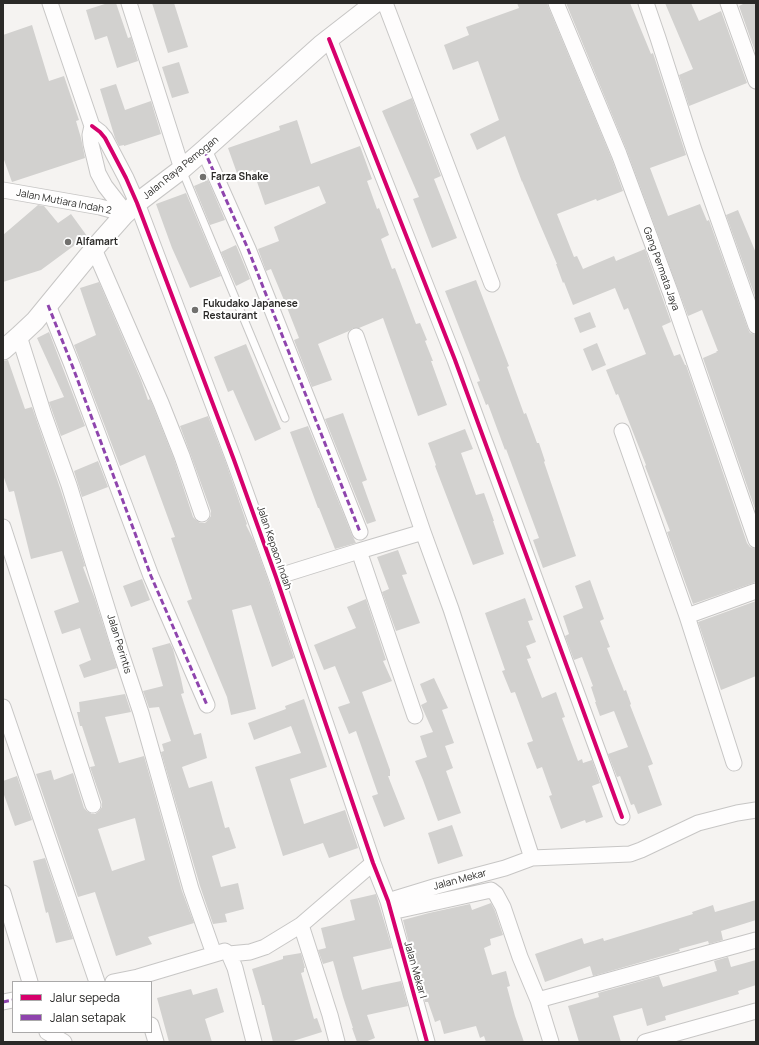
<!DOCTYPE html>
<style>
body{margin:0}
#map{position:relative;width:759px;height:1045px;overflow:hidden;background:#f5f3f1;font-family:Manrope,sans-serif}
canvas{display:block}
.frame{position:absolute;inset:0;border:4px solid #2a2927;pointer-events:none}
.legend{position:absolute;left:12px;top:981px;width:140px;height:52px;box-sizing:border-box;background:#fff;border:1px solid #aaa9a9;margin:0;padding:5px 7px;list-style:none;font-size:12px;color:#2a2927}
.legend li{display:flex;align-items:center;gap:8px;height:20px}
.legend b{width:20px;border:1px solid #aaa9a9}
</style>
<div id="map">
<canvas width="759" height="1045"></canvas>
<div class="frame"></div>
<ul class="legend">
<li><b style="height:5px;background:#d6006c"></b>Jalur sepeda</li>
<li><b style="height:5px;background:#8e44ad"></b>Jalan setapak</li>
</ul>
</div>
<script>
const c = document.querySelector('canvas').getContext('2d');
c.lineJoin = 'round';
function fill(path, color) {
  c.fillStyle = color;
  c.fill(path, 'evenodd');
}
function poly(rows) {
  const path = new Path2D();
  for (const r of rows) {
    path.moveTo(r[0], r[1]);
    for (let i = 2; i < r.length; i += 2) path.lineTo(r[i], r[i + 1]);
  }
  return path;
}
function stroke(path, color, width, dash) {
  c.strokeStyle = color;
  c.lineWidth = width;
  c.lineCap = dash ? 'butt' : 'round';
  c.setLineDash(dash || []);
  c.stroke(path);
}
function drawText(font, color, halo, rows, align = 'center') {
  c.font = font + ' Manrope,sans-serif';
  c.lineWidth = 4;
  c.setLineDash([]);
  c.textBaseline = 'middle';
  c.strokeStyle = halo;
  c.fillStyle = color;
  for (const [text, x, y, turn = 0] of rows) {
    c.save();
    c.translate(x, y);
    c.rotate((+turn || 0) * Math.PI / 180);
    c.textAlign = isNaN(turn) ? turn : align;
    if (halo) c.strokeText(text, 0, 0);
    c.fillText(text, 0, 0);
    c.restore();
  }
}
const building = poly([
 [108,3,116,3,128,38,131,37,138,61,117,68,107,36,95,40,86,10],
 [152,3,174,3,188,47,168,53],
 [517,3,547,3,548,6,611,157,623,191,597,201,596,199,557,214,574,257,577,256,583,269,614,256,616,261,645,249,671,322,662,326,674,356,680,354,685,365,686,365,747,543,750,547,756,549,756,582,693,604,667,532,670,531,645,466,646,465,618,394,616,395,606,370,646,354,628,308,624,310,615,288,573,305,564,282,563,283,556,264,557,264,539,222,522,181,522,182,505,136,477,150,470,134,499,120,478,61,453,70,444,45,469,35,466,27,519,8],
 [566,3,630,3,651,54,653,53,686,155,650,168,668,216,700,204,707,221,709,220,748,329,750,333,756,335,756,512,703,358,717,352,716,351,718,351,702,310,688,316,627,151],
 [665,3,691,3,699,21,721,11,747,83,689,106,679,75,693,69],
 [745,3,756,3,756,54,739,6],
 [32,25,49,81,64,76,79,120,76,121,81,138,85,158,12,182,3,157,3,35],
 [179,62,189,93,172,98,162,67],
 [116,84,125,110,151,101,161,134,124,146,124,145,119,146,115,138,100,89],
 [412,98,419,118,441,176,434,179,457,238,432,248,413,199,419,197,382,111],
 [297,120,311,164,360,146,372,179,367,181,377,209,379,208,389,235,381,239,392,269,395,268,416,324,420,323,427,340,425,341,433,361,431,361,447,405,418,416,383,318,359,328,353,328,349,331,318,344,332,380,312,387,294,340,299,338,286,305,271,269,266,271,258,249,279,241,274,227,326,203,319,186,265,205,253,170,238,176,228,148,280,130,279,126],
 [208,180,225,220,210,225,194,186],
 [186,193,221,276,190,288,172,248,156,204],
 [38,205,44,206,58,223,71,214,87,236,41,270,3,282,3,235],
 [738,210,756,253,756,299,726,215],
 [236,245,250,279,236,286,221,252],
 [476,280,509,366,507,367,524,414,526,413,537,443,539,443,545,461,544,462,576,556,543,568,533,540,539,538,506,449,505,450,488,404,486,405,477,382,480,381,445,291],
 [99,282,141,380,148,400,150,399,153,406,174,459,193,517,196,520,200,523,205,523,208,520,211,516,211,511,190,453,180,426,208,416,226,463,247,524,246,525,254,541,268,580,294,658,272,667,251,605,232,610,256,709,231,715,227,697,187,601,192,599,171,538,175,537,145,455,120,466,74,345,96,335,80,288],
 [590,312,596,327,580,333,574,318],
 [49,332,85,426,61,436,49,402,64,397,37,338],
 [597,343,606,365,592,371,583,349],
 [246,344,281,429,255,441,233,390,228,392,214,357],
 [8,360,25,409,32,407,60,488,85,566,83,567,95,599,117,668,84,678,79,665,91,660,80,628,62,634,54,611,79,602,62,551,31,559,14,491,9,492,3,475,3,361],
 [343,413,367,480,362,482,376,521,367,524,325,419],
 [308,426,352,535,356,543,335,549,319,508,318,508,290,432],
 [465,429,473,449,461,453,476,495,484,493,494,521,493,521,504,554,473,565,435,466,436,465,428,443],
 [98,461,108,487,82,497,74,471],
 [398,550,407,574,402,575,420,623,396,631,382,592,389,589,377,557],
 [142,579,150,600,131,607,123,586],
 [590,580,604,619,600,621,610,647,607,648,624,691,626,690,631,704,630,705,653,764,648,766,662,805,638,814,634,804,631,805,620,776,617,777,608,754,628,747,614,711,600,716,595,702,596,702,591,687,593,686,582,657,574,660,565,636,569,634,563,616,583,608,575,586],
 [525,598,533,620,528,621,536,642,526,646,531,658,527,659,542,698,556,692,565,717,562,718,578,761,582,759,583,763,592,760,600,783,592,786,603,817,586,823,585,820,561,829,549,796,552,795,542,767,537,769,527,743,533,741,515,692,511,693,502,671,505,670,485,613],
 [366,599,386,660,383,661,392,681,362,692,390,770,390,776,388,776,405,819,384,827,372,796,378,794,356,731,349,734,338,707,350,703,335,666,324,670,314,645,356,628,347,607],
 [756,601,756,676,721,690,698,622],
 [170,643,173,649,181,679,184,693,181,694,194,735,201,733,207,758,182,767,189,788,212,781,225,828,229,827,236,848,212,856,221,887,238,883,244,909,225,914,227,922,213,924,200,886,161,752,164,751,162,744,171,741,159,707,149,708,143,691,163,686,152,648],
 [434,678,448,708,442,710,454,743,445,746,453,768,446,771,461,813,438,821,423,780,415,761,427,757,420,736,433,732,421,705,427,702,420,684],
 [125,694,131,712,105,717,119,763,144,756,182,891,194,923,148,937,152,944,116,956,95,892,78,897,36,774,51,770,54,780,73,773,84,808,87,811,92,814,95,814,99,811,102,807,102,802,90,767,95,766,82,726,80,726,77,712,80,712,79,702],
 [135,818,145,860,112,871,98,829],
 [304,699,327,767,290,779,304,824,345,810,358,848,329,858,323,843,283,856,255,767,301,753,291,726,254,740,248,723,286,709,285,706],
 [17,776,32,820,15,826,3,792,3,781],
 [452,825,463,856,438,864,428,833],
 [45,858,73,939,56,943,48,912,46,913,33,861],
 [376,894,379,904,392,948,353,957,362,990,372,987,401,981,408,1006,367,1015,375,1038,365,1042,357,1042,352,1028,353,1028,343,997,333,961,323,964,318,950,326,948,321,928,355,920,350,900],
 [756,900,756,920,721,931,723,940,709,944,708,941,679,949,680,951,593,976,590,966,545,982,535,954,582,938,584,944,603,938,604,941,693,914,692,912,713,905,715,912],
 [491,903,495,911,503,935,490,939,491,945,484,948,492,975,506,971,510,986,507,987,515,1016,524,1042,486,1042,484,1036,480,1038,476,1026,444,1034,440,1020,435,1022,428,1002,425,1002,418,977,420,977,418,970,411,943,409,944,403,920,429,913,470,904,472,910],
 [301,953,305,968,304,968,304,972,301,973,314,1019,317,1018,322,1032,290,1042,273,1042,264,1005,262,1005,261,999,252,969,283,959,283,956],
 [728,957,731,967,756,960,756,985,738,991,739,994,665,1016,666,1020,647,1026,642,1008,613,1016,621,1042,579,1042,568,1006,599,997,598,993,659,976,663,987,717,971,714,961],
 [217,988,224,1012,205,1019,212,1042,169,1042,157,998,191,989,193,995]
]);
const service = poly([
 [182,170,285,418]
]);
const minor = poly([
 [50,3,92,126,90,135,91,144,98,173,105,186,126,213],
 [129,3,182,169],
 [385,3,492,284],
 [556,3,619,154,671,294,756,540],
 [646,3,658,38,694,150,756,326],
 [728,3,756,81],
 [329,39,455,360,622,817],
 [92,126,100,132,105,138,126,178,137,203,234,460,276,577,373,863,388,901,427,1042],
 [204,150,248,249,360,532],
 [3,190,100,207,111,210,124,215],
 [94,249,161,403,182,456,202,514],
 [48,305,72,365,151,576,207,705],
 [19,336,44,415,69,485,121,653,141,713,191,889,214,954],
 [356,336,423,532,451,609,532,858],
 [622,431,687,616,734,763],
 [3,527,93,805],
 [359,551,423,532],
 [276,577,359,551,415,716],
 [687,616,756,591],
 [3,707,97,982],
 [3,893,30,982],
 [388,901,437,886,505,868,532,858,630,854,641,850,698,823,737,813,756,810],
 [391,912,491,890,496,894,503,907,520,957,538,1000,551,1042],
 [301,925,330,1015,337,1042],
 [229,954,250,952,265,947,301,925,373,863],
 [113,982,138,977,225,951,229,954,235,968,254,1042],
 [538,1000,756,940],
 [3,1002,13,1000],
 [151,1025,156,1042],
 [47,1032,64,1042],
 [645,1042,756,1011]
]);
const tertiary = poly([
 [3,350,19,336,35,321,94,249,124,215,137,203,182,169,204,150,321,45,375,3]
]);
const quiet = poly([
 [204,150,248,249,360,532],
 [48,305,72,365,151,576,207,705],
 [3,1002,13,1000]
]);
const cycleway = poly([
 [329,39,455,360,622,817],
 [92,126,100,132,105,138,126,178,137,203,234,460,276,577,373,863,388,901,427,1042]
]);
const markers = [
 [203,177,4,"#71706e"],
 [68,242,4,"#71706e"],
 [195,310,4,"#71706e"]
];
const streetNames = [
 ["Jalan Raya Pemogan",181,168,-39],
 ["Jalan Mutiara Indah 2",64,202,11],
 ["Gang Permata Jaya",661,269,70],
 ["Jalan Kepaon Indah",274,548,71],
 ["Jalan Perintis",119,644,73],
 ["Jalan Mekar",460,880,-15],
 ["Jalan Mekar I",415,970,74]
];
const poiNames = [
 ["Farza Shake",211,177],
 ["Alfamart",76,242],
 ["Fukudako Japanese",203,304],
 ["Restaurant",203,316]
];
fill(building, '#d2d1cf');
stroke(service, '#c7c6c5', 9);
stroke(minor, '#c7c6c5', 17);
stroke(tertiary, '#c7c6c5', 21);
stroke(service, '#fefdfd', 7);
stroke(minor, '#fefdfd', 15);
stroke(tertiary, '#fefdfd', 19);
stroke(quiet, '#8e44ad', 3, [6, 3]);
stroke(cycleway, '#d6006c', 4);
for (const [x, y, r, color] of markers) {
  const dot = new Path2D();
  dot.arc(x, y, r, 0, 2 * Math.PI);
  c.fillStyle = color;
  c.fill(dot);
  stroke(dot, '#fff', 1.5);
}
drawText('10px', '#2a2927', '#fff', streetNames);
drawText('bold 10px', '#2a2927', '#fff', poiNames, 'left');
</script>
